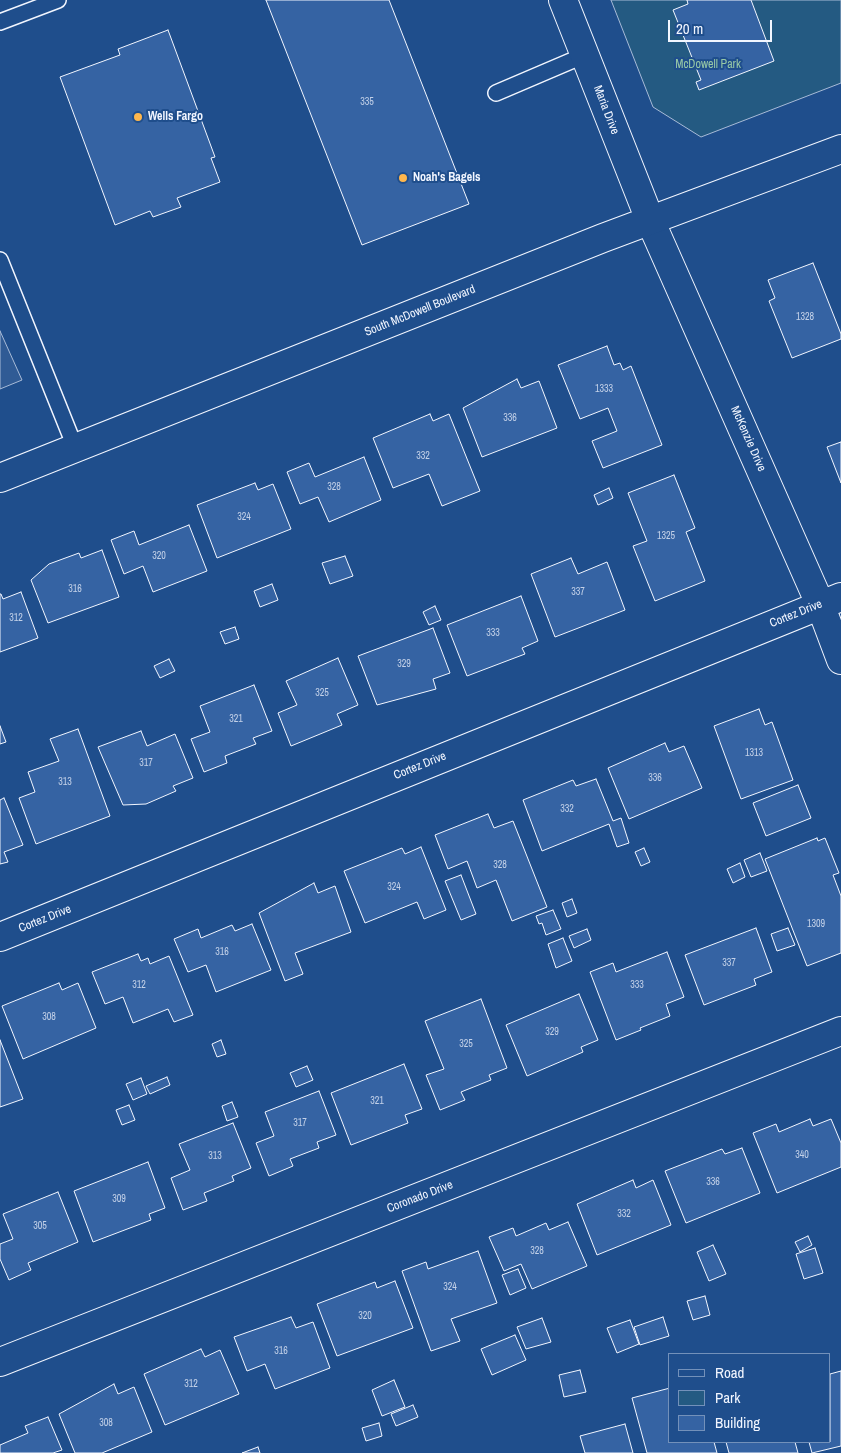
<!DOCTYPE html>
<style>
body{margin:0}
#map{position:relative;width:841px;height:1453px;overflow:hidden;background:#1f4e8c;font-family:"Archivo Narrow",sans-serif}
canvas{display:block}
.legend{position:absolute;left:668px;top:1353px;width:162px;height:90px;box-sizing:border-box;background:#1f4e8c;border:1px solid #7391ba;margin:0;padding:6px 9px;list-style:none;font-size:15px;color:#f2f6ff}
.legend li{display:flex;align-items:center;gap:10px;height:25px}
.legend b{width:25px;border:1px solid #7391ba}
.scale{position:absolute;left:668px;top:20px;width:104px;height:22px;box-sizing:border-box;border:2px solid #f2f6ff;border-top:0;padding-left:6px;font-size:15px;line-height:18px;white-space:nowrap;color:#f2f6ff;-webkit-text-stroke:4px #1f4e8c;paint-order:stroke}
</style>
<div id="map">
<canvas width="841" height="1453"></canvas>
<ul class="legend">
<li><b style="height:6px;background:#1f4e8c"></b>Road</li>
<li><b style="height:14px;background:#245a82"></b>Park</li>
<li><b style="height:14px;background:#3563a3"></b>Building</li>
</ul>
<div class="scale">20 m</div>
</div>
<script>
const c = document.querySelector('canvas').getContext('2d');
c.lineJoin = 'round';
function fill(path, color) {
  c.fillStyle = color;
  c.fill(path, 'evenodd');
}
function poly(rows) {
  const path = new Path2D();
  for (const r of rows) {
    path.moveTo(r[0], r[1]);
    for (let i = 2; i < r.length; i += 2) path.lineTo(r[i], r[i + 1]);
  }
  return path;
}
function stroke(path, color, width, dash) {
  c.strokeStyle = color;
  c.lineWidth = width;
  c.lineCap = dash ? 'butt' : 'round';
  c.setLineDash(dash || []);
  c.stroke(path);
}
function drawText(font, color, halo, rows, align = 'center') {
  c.font = font + ' "Archivo Narrow",sans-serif';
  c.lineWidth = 4;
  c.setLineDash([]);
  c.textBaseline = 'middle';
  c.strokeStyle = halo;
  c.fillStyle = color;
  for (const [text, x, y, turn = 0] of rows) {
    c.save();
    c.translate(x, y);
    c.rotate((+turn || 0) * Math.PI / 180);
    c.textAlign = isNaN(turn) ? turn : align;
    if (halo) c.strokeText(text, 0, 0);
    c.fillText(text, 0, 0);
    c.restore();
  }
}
const green = poly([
 [611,0,841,0,841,83,701,137,653,107,611,0]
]);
const parking = poly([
 [0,331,22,380,0,389,0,331]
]);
const building = poly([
 [266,0,389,0,469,204,362,245,266,0],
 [687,0,751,0,774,61,699,90,696,82,701,80,673,10,688,4,687,0],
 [168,30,215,157,211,158,220,182,177,198,181,207,153,217,150,211,115,225,60,77,120,55,118,49,168,30],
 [813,263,841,334,841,339,792,358,769,301,775,298,768,280,813,263],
 [607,346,614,365,620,363,623,370,631,366,662,445,603,468,592,441,617,431,608,408,580,419,558,365,607,346],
 [517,379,521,388,539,381,557,428,482,457,463,408,517,379],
 [430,414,433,421,449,414,480,491,442,506,429,474,393,488,373,438,430,414],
 [841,442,841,483,827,447,841,442],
 [364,457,381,500,329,522,318,497,300,504,287,472,309,463,315,477,364,457],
 [674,475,695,528,686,532,705,581,655,601,633,546,647,541,628,493,674,475],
 [255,483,258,490,273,484,291,529,217,558,197,505,255,483],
 [609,488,613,498,598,505,594,495,609,488],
 [189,525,207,571,153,592,143,566,124,574,111,540,134,531,139,545,189,525],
 [102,550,119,597,48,623,31,580,49,564,79,553,81,558,102,550],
 [345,556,353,576,330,584,322,563,345,556],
 [571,558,578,574,607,562,625,610,555,637,531,574,571,558],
 [272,584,278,600,260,607,254,591,272,584],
 [21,592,38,638,0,652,0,594,1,594,3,599,21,592],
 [521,596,538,641,522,648,525,654,467,676,447,625,521,596],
 [435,606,441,620,429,625,423,612,435,606],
 [235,627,239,639,225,644,220,632,235,627],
 [433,628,450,673,433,679,436,689,377,705,358,656,433,628],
 [338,658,358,705,337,714,342,725,291,746,278,713,297,705,286,681,338,658],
 [169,659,175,671,160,678,154,666,169,659],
 [254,685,272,731,253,738,256,744,225,756,227,763,204,772,191,739,210,732,200,706,254,685],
 [759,709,765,725,772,722,793,780,741,799,714,726,759,709],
 [0,726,6,742,0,744,0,726],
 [78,729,110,816,36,844,19,798,35,792,28,772,59,761,50,739,78,729],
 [141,731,147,746,175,734,193,778,173,786,176,791,146,804,123,805,98,747,141,731],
 [665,743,669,752,684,746,702,788,629,819,608,768,665,743],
 [596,779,613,821,621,818,629,843,617,847,609,824,542,851,523,800,573,780,576,786,596,779],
 [798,785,811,818,766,836,753,803,798,785],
 [4,798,23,845,4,852,8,862,0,864,0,800,4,798],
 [488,814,494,828,513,821,547,907,512,921,496,880,477,888,467,861,448,869,435,835,488,814],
 [817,838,818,841,825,838,839,873,833,875,841,896,841,953,807,966,765,859,817,838],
 [421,847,446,910,424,919,417,902,365,923,344,871,402,848,405,854,421,847],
 [644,848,650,862,641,866,635,852,644,848],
 [760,853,767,871,751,877,744,860,760,853],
 [740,863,745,877,733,883,727,869,740,863],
 [461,875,476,914,461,920,445,881,461,875],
 [314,883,318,893,335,886,351,932,295,953,303,974,285,981,259,913,314,883],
 [572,899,577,913,567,917,562,903,572,899],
 [553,910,561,929,546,935,542,923,539,924,536,916,553,910],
 [252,924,271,970,216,992,206,965,188,972,174,939,198,929,201,938,232,925,235,931,252,924],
 [756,928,772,972,754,979,756,985,704,1005,685,955,756,928],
 [788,928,795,945,777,951,771,934,788,928],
 [587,929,591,940,574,948,569,936,587,929],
 [563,938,572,961,556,968,548,944,563,938],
 [667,952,684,997,666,1004,670,1016,640,1028,641,1030,616,1040,590,972,613,963,616,972,667,952],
 [138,954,141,961,148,958,150,964,169,956,193,1015,174,1022,168,1009,133,1023,123,997,105,1004,92,972,138,954],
 [59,983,62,990,78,983,96,1028,23,1059,2,1006,59,983],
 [579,994,598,1040,581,1047,583,1052,527,1076,506,1025,579,994],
 [481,999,507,1068,489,1075,491,1080,461,1092,465,1100,440,1110,426,1075,444,1069,425,1021,481,999],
 [0,1040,23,1099,0,1107,0,1040],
 [221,1040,226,1054,217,1057,212,1044,221,1040],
 [404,1064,422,1109,405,1115,408,1123,351,1145,331,1093,404,1064],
 [307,1066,313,1080,296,1087,290,1073,307,1066],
 [167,1077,170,1085,150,1094,146,1086,167,1077],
 [141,1078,147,1094,133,1100,126,1084,141,1078],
 [319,1091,336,1135,317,1142,319,1148,290,1159,293,1166,269,1176,256,1143,274,1136,265,1112,319,1091],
 [232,1102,238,1117,227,1121,222,1106,232,1102],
 [129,1105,135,1120,122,1125,116,1110,129,1105],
 [810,1119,813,1126,831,1119,841,1143,841,1167,777,1193,753,1133,776,1124,779,1132,810,1119],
 [233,1123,251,1168,232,1176,234,1181,204,1193,207,1201,183,1210,171,1178,190,1170,179,1144,233,1123],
 [742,1148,760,1193,686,1223,665,1171,722,1149,725,1154,742,1148],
 [148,1162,165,1208,149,1214,151,1220,93,1242,74,1191,148,1162],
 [633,1180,636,1188,653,1180,671,1225,597,1255,577,1204,633,1180],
 [58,1192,78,1242,28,1263,31,1270,9,1280,0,1259,0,1244,13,1239,3,1214,58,1192],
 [568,1222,587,1266,532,1289,521,1264,504,1271,489,1237,513,1228,516,1236,546,1223,549,1230,568,1222],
 [808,1236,812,1245,800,1252,795,1242,808,1236],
 [713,1245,726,1274,709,1281,697,1252,713,1245],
 [815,1248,823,1273,804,1279,796,1254,815,1248],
 [478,1251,497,1303,451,1319,460,1341,431,1351,402,1271,426,1262,428,1269,478,1251],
 [518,1269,526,1288,510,1295,502,1275,518,1269],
 [395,1281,413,1328,337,1356,317,1304,375,1282,377,1288,395,1281],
 [705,1296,710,1315,693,1320,687,1301,705,1296],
 [291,1317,296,1328,313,1322,330,1368,275,1389,265,1364,247,1371,234,1337,291,1317],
 [663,1317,669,1336,640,1345,634,1327,663,1317],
 [542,1318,551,1342,526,1349,517,1327,542,1318],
 [630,1320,639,1344,617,1353,607,1328,630,1320],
 [515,1335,526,1360,492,1375,481,1349,515,1335],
 [201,1349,205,1357,220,1350,239,1394,165,1425,144,1374,201,1349],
 [580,1370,586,1392,564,1397,559,1375,580,1370],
 [841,1371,841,1446,812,1453,809,1442,830,1442,830,1374,841,1371],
 [394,1380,405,1407,382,1416,372,1390,394,1380],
 [114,1384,118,1394,134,1387,152,1432,102,1453,75,1453,59,1414,114,1384],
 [670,1388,670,1442,714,1442,717,1453,647,1453,632,1398,670,1388],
 [413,1405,418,1417,396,1426,391,1414,413,1405],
 [48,1417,62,1450,53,1453,0,1453,0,1445,28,1433,25,1426,48,1417],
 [379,1423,382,1436,366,1441,362,1428,379,1423],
 [625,1424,633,1453,585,1453,580,1436,625,1424],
 [726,1442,795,1442,798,1453,729,1453,726,1442],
 [258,1447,260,1453,242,1453,258,1447]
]);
const lane = poly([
 [0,22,58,0],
 [496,93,585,55],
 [0,260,75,447]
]);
const street = poly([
 [650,220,820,604,841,660],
 [0,937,841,597],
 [0,1362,841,1031]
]);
const secondary = poly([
 [563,0,650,220],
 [0,478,603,238,841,149]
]);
const markers = [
 [138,117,5,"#ffb74d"],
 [403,178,5,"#ffb74d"]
];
const numberNames = [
 ["335",367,102],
 ["1328",805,317],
 ["1333",604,389],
 ["336",510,418],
 ["332",423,456],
 ["328",334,487],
 ["324",244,517],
 ["1325",666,536],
 ["320",159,556],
 ["316",75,589],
 ["337",578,592],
 ["312",16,618],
 ["333",493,633],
 ["329",404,664],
 ["325",322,693],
 ["321",236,719],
 ["1313",754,753],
 ["317",146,763],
 ["336",655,778],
 ["313",65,782],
 ["332",567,809],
 ["328",500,865],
 ["324",394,887],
 ["1309",816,924],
 ["316",222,952],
 ["337",729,963],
 ["312",139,985],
 ["333",637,985],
 ["308",49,1017],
 ["329",552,1032],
 ["325",466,1044],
 ["321",377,1101],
 ["317",300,1123],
 ["340",802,1155],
 ["313",215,1156],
 ["336",713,1182],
 ["309",119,1199],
 ["332",624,1214],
 ["305",40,1226],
 ["328",537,1251],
 ["324",450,1287],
 ["320",365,1316],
 ["316",281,1351],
 ["312",191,1384],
 ["308",106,1423]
];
const parkNames = [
 ["McDowell Park",708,65]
];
const streetNames = [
 ["Maria Drive",606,110,69],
 ["South McDowell Boulevard",420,311,-22],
 ["McKenzie Drive",748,439,66],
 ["Cortez Drive",796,614,-22],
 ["Cortez Drive",420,766,-22],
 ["Cortez Drive",45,919,-22],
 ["Coronado Drive",420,1197,-21]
];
const poiNames = [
 ["Wells Fargo",148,117],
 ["Noah's Bagels",413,178]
];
fill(green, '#245a82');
stroke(green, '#a8bbd7', 1);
fill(parking, '#305b95');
stroke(parking, '#a8bbd7', 1);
fill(building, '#3563a3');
stroke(building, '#f2f6ff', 1);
stroke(lane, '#f2f6ff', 18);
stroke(street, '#f2f6ff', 30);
stroke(secondary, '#f2f6ff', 30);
stroke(lane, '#1f4e8c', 15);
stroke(street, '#1f4e8c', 28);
stroke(secondary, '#1f4e8c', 28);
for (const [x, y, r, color] of markers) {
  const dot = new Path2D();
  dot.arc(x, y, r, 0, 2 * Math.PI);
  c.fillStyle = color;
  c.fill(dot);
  stroke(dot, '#1f4e8c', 2);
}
drawText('10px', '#c3d1e8', null, numberNames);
drawText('12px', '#97c8a6', '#1f4e8c', parkNames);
drawText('12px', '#f2f6ff', '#1f4e8c', streetNames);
drawText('bold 12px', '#f2f6ff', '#1f4e8c', poiNames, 'left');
</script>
